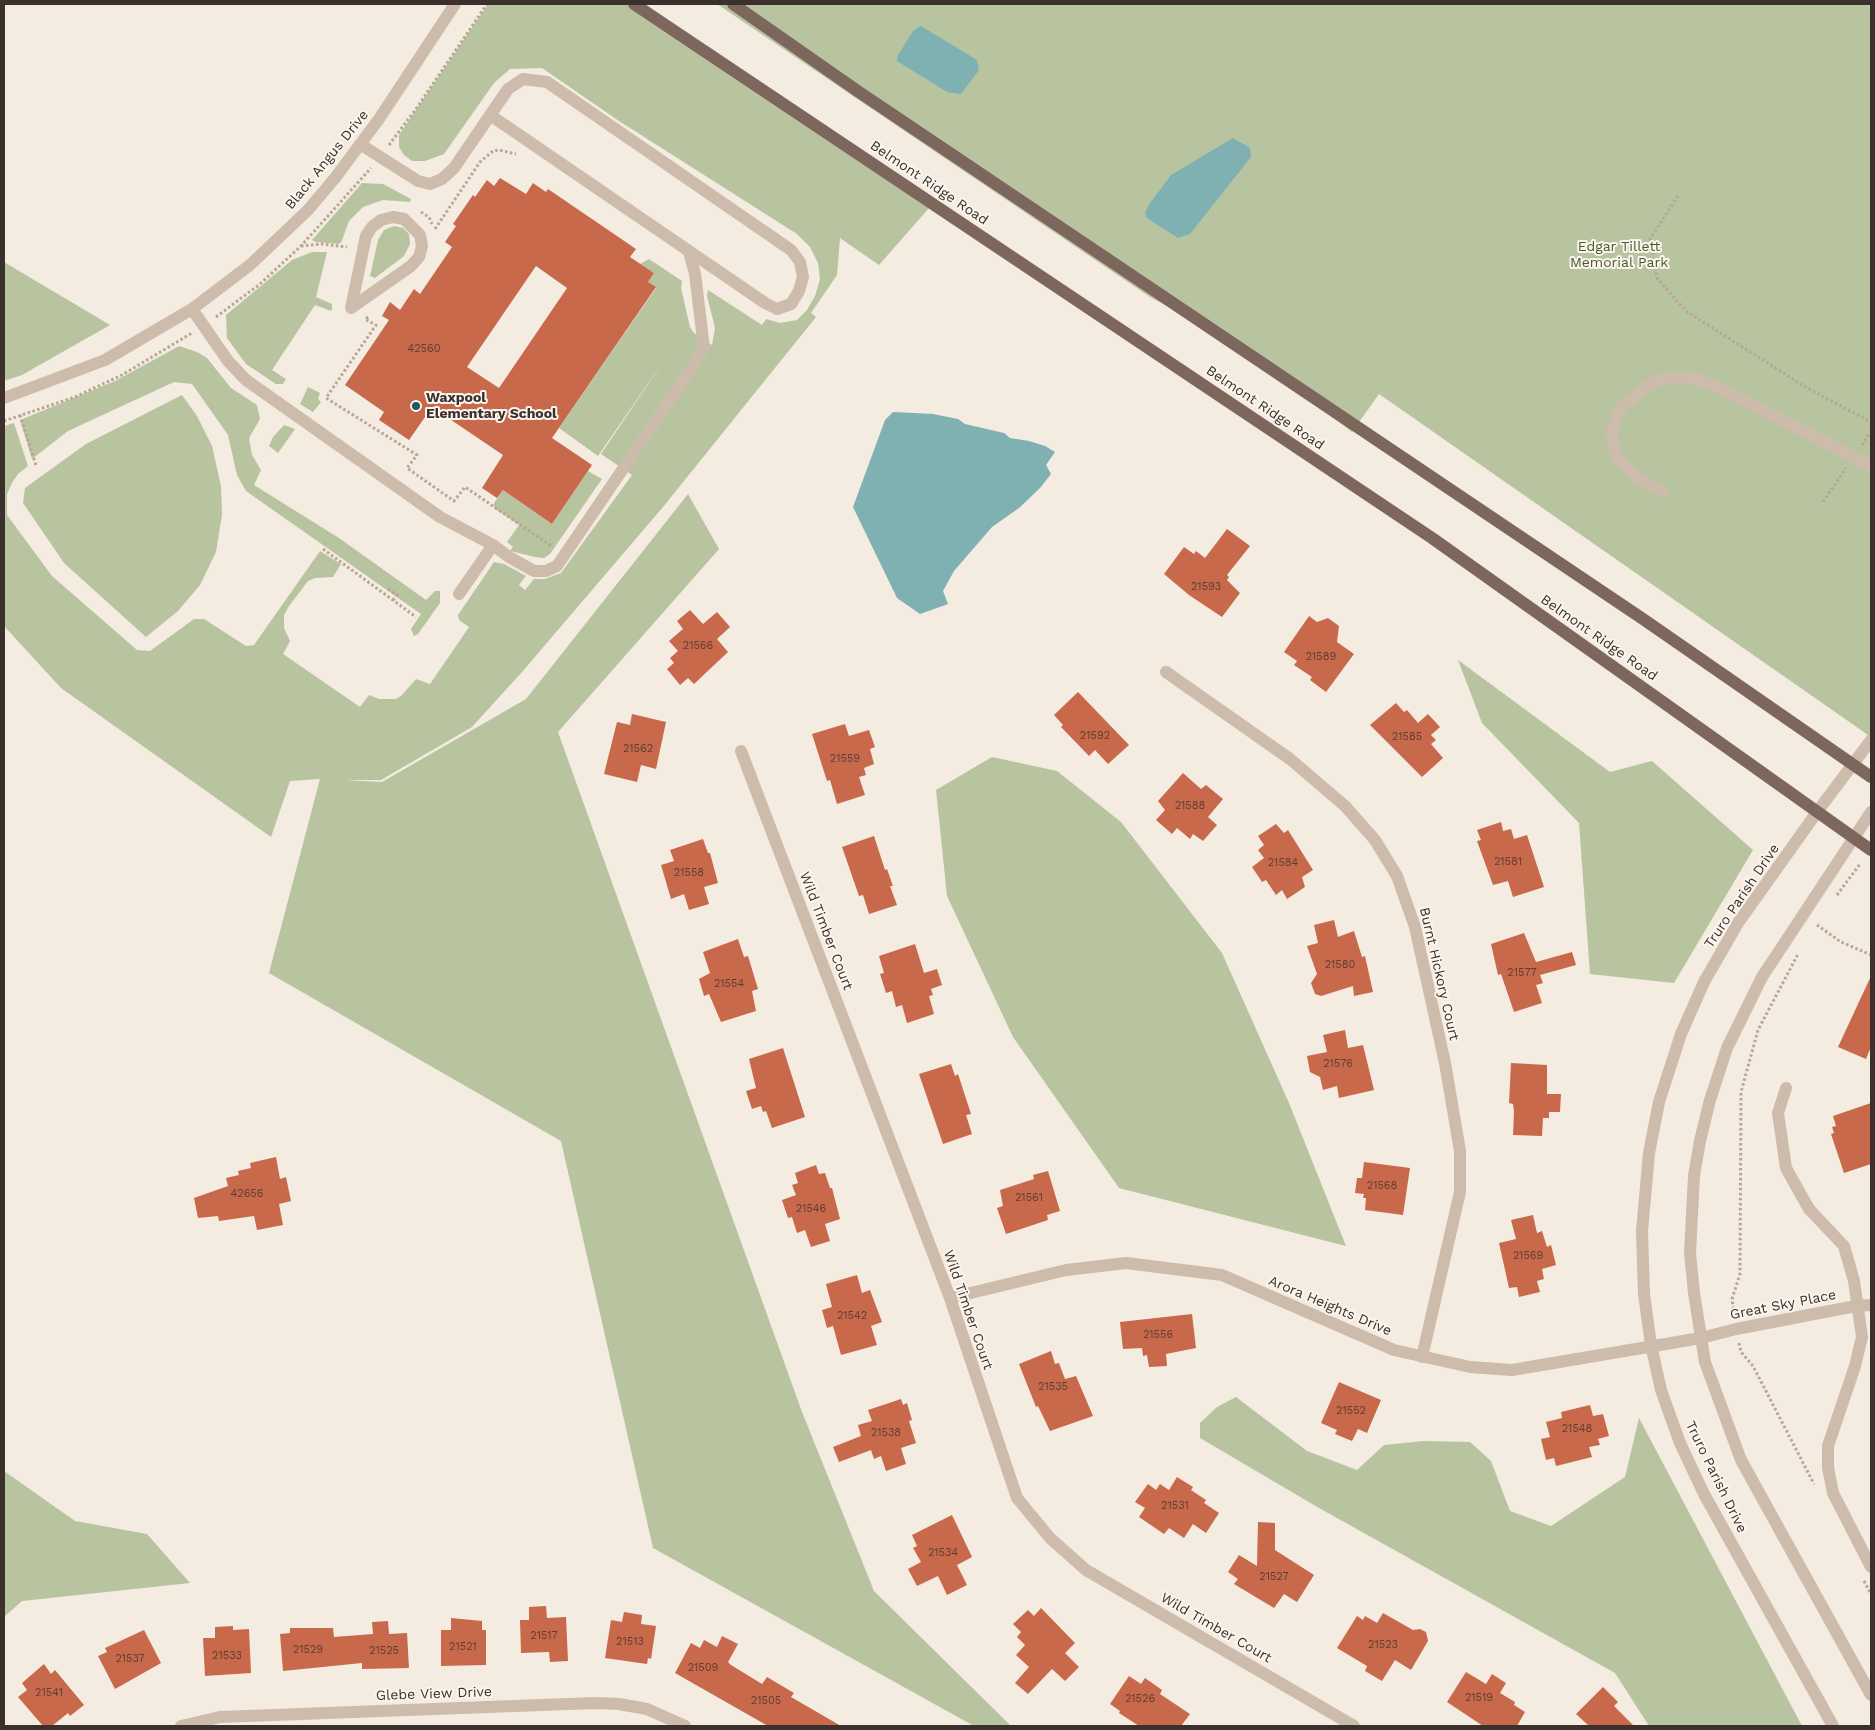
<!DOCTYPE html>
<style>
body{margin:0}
#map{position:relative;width:1875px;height:1730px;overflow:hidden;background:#f4ebe1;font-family:"Work Sans",sans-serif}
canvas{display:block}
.frame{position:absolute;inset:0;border:5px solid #3b302b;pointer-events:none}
</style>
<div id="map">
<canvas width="1875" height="1730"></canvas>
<div class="frame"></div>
</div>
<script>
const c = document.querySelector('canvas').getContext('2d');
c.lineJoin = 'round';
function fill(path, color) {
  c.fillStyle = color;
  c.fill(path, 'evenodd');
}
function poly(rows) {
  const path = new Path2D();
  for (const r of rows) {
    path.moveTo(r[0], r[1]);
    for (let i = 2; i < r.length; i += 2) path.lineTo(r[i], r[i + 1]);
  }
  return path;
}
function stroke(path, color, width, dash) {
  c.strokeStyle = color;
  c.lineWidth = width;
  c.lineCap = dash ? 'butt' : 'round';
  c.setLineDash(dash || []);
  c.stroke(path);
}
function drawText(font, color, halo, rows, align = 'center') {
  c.font = font + ' "Work Sans",sans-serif';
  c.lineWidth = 4;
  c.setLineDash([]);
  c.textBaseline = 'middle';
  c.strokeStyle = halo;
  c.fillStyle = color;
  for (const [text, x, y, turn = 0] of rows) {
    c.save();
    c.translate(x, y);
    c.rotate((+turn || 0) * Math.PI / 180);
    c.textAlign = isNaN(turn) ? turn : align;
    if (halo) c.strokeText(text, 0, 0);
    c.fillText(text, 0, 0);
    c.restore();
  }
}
const green = poly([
 [488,4,629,4,929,208,879,265,840,238,837,275,811,313,816,317,663,507,522,672,472,727,381,780,345,780,382,782,526,699,688,494,719,549,558,732,802,1412,874,1591,1011,1726,974,1726,653,1548,561,1141,269,973,320,779,290,781,271,837,61,688,4,626,4,426,14,423,28,466,18,474,12,483,7,494,7,515,52,576,137,650,150,651,194,619,204,619,246,646,254,645,320,551,341,564,333,577,315,578,308,581,289,606,284,615,284,628,290,641,283,654,360,707,369,695,379,699,396,699,402,695,416,679,430,684,469,627,459,620,458,615,494,562,504,564,526,576,519,585,525,590,534,579,545,579,561,573,632,475,601,454,667,356,598,456,559,428,656,288,648,282,654,273,640,264,649,259,682,281,681,288,690,327,694,333,712,345,715,328,707,296,708,290,762,325,766,319,780,323,797,320,807,310,815,296,820,279,818,263,810,247,797,234,619,121,542,68,510,69,494,83,444,154,425,161,412,161,404,155,399,147,399,135],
 [717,4,1871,4,1871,737,1379,394,1352,432,1229,339,1150,297],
 [362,183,383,184,411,199,410,202,383,200,363,207,349,221,341,243,338,244,316,242,312,240],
 [394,226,403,228,409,234,410,244,404,256,375,278,370,276,378,240,384,230],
 [312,252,327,252,316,297,332,304,332,309,331,311,315,305,272,370,286,379,283,384,276,384,246,364,227,338,226,315,292,260],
 [4,262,110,325,22,375,4,381],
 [179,346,197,352,207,358,231,388,257,405,260,419,249,438,252,455,261,470,254,485,339,538,426,600,435,591,440,591,440,603,418,634,414,636,411,629,421,614,246,491,237,475,228,435,192,384,174,382,68,431,32,459,20,420,115,381],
 [308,387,320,393,318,399,321,402,313,412,300,404],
 [182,395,197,416,212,446,221,486,222,515,216,552,200,585,178,611,146,637,64,563,23,503,25,488,86,444],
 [284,425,295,429,278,453,269,446,273,437],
 [588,471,602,479,550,554,544,558,535,557,510,551,513,547,507,542,519,525,494,508,494,503,503,490,552,524],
 [1458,660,1610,772,1652,761,1753,850,1674,983,1590,974,1579,823,1482,723],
 [992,757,1057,771,1121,822,1222,953,1289,1103,1346,1246,1119,1188,1013,1037,947,896,936,790],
 [1236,1397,1307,1451,1357,1470,1384,1445,1424,1441,1470,1442,1491,1461,1510,1511,1551,1526,1625,1477,1639,1418,1802,1726,1649,1726,1615,1673,1319,1508,1200,1438,1200,1423,1217,1407],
 [4,1471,75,1521,147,1534,190,1583,22,1601,4,1617]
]);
const water = poly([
 [921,26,977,60,979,70,961,94,947,92,897,61,898,55,913,31],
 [1233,138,1250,148,1251,157,1190,234,1178,238,1147,218,1145,213,1148,206,1171,175],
 [893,412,933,414,958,419,965,424,1004,433,1010,438,1029,441,1045,446,1055,452,1046,465,1051,474,1040,488,1019,508,992,527,954,571,943,591,948,604,920,614,897,598,853,507,885,420]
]);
const building = poly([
 [500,178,526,194,533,183,546,192,548,189,636,249,630,257,654,273,648,282,656,287,552,438,592,465,552,524,503,490,497,498,482,488,503,455,432,407,409,440,379,420,384,412,345,385,389,320,382,316,390,302,400,310,414,289,420,294,452,247,445,242,456,226,453,224,473,195,475,197,487,180,494,186],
 [536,266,567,288,499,388,467,367],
 [1227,529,1250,546,1227,575,1229,577,1227,580,1240,593,1222,617,1189,595,1164,574,1184,547,1194,554,1196,551,1205,558],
 [690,610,703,624,717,612,730,627,717,639,728,652,694,684,688,678,680,685,667,669,674,663,670,658,678,651,669,641,683,629,677,621],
 [1309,616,1317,622,1328,618,1339,626,1337,642,1354,654,1326,692,1310,680,1312,677,1294,665,1297,661,1284,652],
 [1078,692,1129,745,1108,764,1095,750,1089,756,1061,727,1063,725,1054,715],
 [1396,703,1404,712,1407,710,1418,723,1428,714,1440,727,1431,735,1436,740,1431,744,1443,758,1422,777,1370,725],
 [632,714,666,722,656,769,641,765,637,782,604,774,617,722,630,725],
 [845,724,849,736,869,730,875,747,870,749,874,764,864,768,866,775,859,777,865,795,837,804,830,780,827,781,812,734],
 [1183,773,1201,789,1206,785,1223,799,1208,817,1217,825,1203,841,1193,834,1190,839,1177,828,1172,834,1156,820,1165,810,1158,801],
 [1501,822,1503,831,1511,829,1514,839,1527,835,1544,887,1513,897,1508,881,1493,885,1477,841,1481,840,1477,830],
 [1276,824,1284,833,1288,830,1313,870,1302,877,1305,887,1287,899,1282,890,1276,895,1266,880,1262,882,1252,867,1264,858,1258,850,1264,845,1258,836],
 [874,836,885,870,887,869,893,886,890,886,897,905,869,914,863,895,859,896,842,847],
 [703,839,708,853,710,853,718,883,704,887,709,904,689,910,684,894,671,899,661,865,674,861,670,850],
 [1334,920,1338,937,1354,931,1362,957,1365,956,1373,992,1354,996,1353,986,1321,996,1315,994,1311,983,1317,974,1307,946,1318,943,1314,925],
 [1524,933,1536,962,1572,952,1576,965,1540,975,1543,983,1536,985,1542,1003,1514,1012,1501,974,1498,975,1491,944],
 [738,939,744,957,748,956,758,989,752,991,756,1011,721,1022,709,994,704,996,699,979,710,973,703,952],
 [915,944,924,973,937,969,942,985,931,989,933,995,929,996,934,1014,907,1023,902,1005,896,1007,892,991,886,993,880,974,884,973,879,956],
 [1871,976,1871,1047,1866,1059,1838,1047],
 [1345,1030,1348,1048,1363,1045,1374,1090,1339,1098,1337,1086,1323,1090,1320,1077,1310,1072,1307,1056,1327,1052,1323,1035],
 [783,1048,805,1117,772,1128,766,1111,763,1112,761,1106,752,1109,746,1091,756,1088,749,1059],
 [1511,1063,1547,1065,1547,1094,1561,1094,1560,1112,1549,1112,1549,1118,1543,1118,1542,1136,1513,1135,1514,1111,1513,1104,1509,1103],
 [951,1064,955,1076,958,1074,971,1114,966,1115,972,1134,943,1144,919,1074],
 [1871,1103,1871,1164,1844,1173,1831,1134,1834,1133,1832,1127,1836,1126,1833,1116],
 [276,1157,280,1179,286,1177,291,1201,279,1204,283,1225,257,1230,254,1216,219,1221,218,1216,198,1218,194,1198,228,1186,226,1178,239,1175,238,1171,251,1168,250,1163],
 [1364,1162,1410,1168,1403,1215,1365,1210,1366,1198,1363,1198,1364,1194,1355,1193,1357,1178,1362,1178],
 [816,1165,819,1174,825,1173,830,1188,832,1188,840,1219,825,1224,830,1241,811,1247,805,1230,797,1233,792,1217,788,1218,782,1200,796,1195,792,1185,798,1183,795,1173],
 [1048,1171,1060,1211,1047,1215,1048,1220,1006,1234,997,1208,1003,1206,1000,1190,1034,1179,1033,1175],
 [1533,1215,1537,1233,1542,1231,1547,1247,1551,1245,1556,1265,1542,1269,1544,1279,1537,1281,1540,1292,1519,1297,1517,1287,1509,1288,1499,1243,1516,1239,1511,1220],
 [857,1275,862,1293,870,1290,882,1322,871,1326,877,1345,841,1355,833,1326,827,1328,822,1310,832,1307,826,1284],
 [1192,1314,1196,1348,1166,1354,1167,1366,1149,1367,1147,1355,1143,1356,1142,1348,1123,1349,1120,1322],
 [1051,1351,1055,1364,1059,1363,1065,1379,1076,1376,1093,1416,1050,1431,1038,1406,1036,1407,1019,1364],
 [1339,1382,1381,1400,1367,1433,1358,1429,1352,1441,1335,1434,1337,1430,1321,1423],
 [901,1399,903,1405,907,1403,912,1420,909,1421,916,1443,901,1448,906,1464,886,1471,881,1456,874,1459,871,1450,839,1462,833,1447,861,1436,858,1425,872,1421,868,1410],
 [1590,1405,1593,1416,1603,1414,1609,1436,1598,1439,1600,1445,1589,1447,1592,1457,1556,1466,1554,1458,1546,1460,1541,1439,1550,1437,1546,1422,1562,1418,1561,1412],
 [1177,1477,1193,1487,1191,1490,1206,1500,1204,1503,1219,1513,1206,1533,1193,1524,1184,1538,1169,1528,1164,1534,1139,1517,1145,1508,1135,1502,1148,1484,1156,1490,1160,1484,1169,1490],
 [952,1515,972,1557,957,1565,967,1585,947,1595,938,1576,917,1586,908,1569,921,1562,913,1548,917,1546,912,1535],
 [1258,1522,1275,1523,1275,1550,1314,1575,1297,1602,1284,1594,1274,1608,1234,1584,1238,1579,1228,1572,1239,1555,1257,1566],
 [546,1606,547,1618,566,1617,568,1661,550,1662,549,1652,521,1653,520,1620,529,1620,529,1607],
 [1041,1608,1075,1643,1065,1653,1079,1667,1065,1681,1052,1669,1028,1694,1015,1683,1029,1667,1016,1655,1025,1645,1017,1637,1021,1632,1013,1624,1028,1610,1034,1616],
 [624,1612,642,1615,641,1624,656,1626,651,1659,648,1658,647,1664,605,1658,611,1620,622,1622],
 [1383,1613,1413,1630,1420,1629,1426,1632,1428,1641,1411,1670,1395,1660,1382,1681,1365,1671,1367,1666,1337,1648,1357,1616,1363,1620,1365,1616,1377,1623],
 [451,1618,482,1621,482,1630,486,1630,486,1665,441,1666,441,1630,451,1630],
 [388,1621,389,1634,407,1633,409,1668,362,1669,362,1663,283,1671,280,1634,290,1633,290,1628,333,1628,334,1637,373,1634,372,1622],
 [233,1626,233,1630,249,1629,251,1673,205,1676,203,1638,215,1638,215,1627],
 [144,1630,161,1663,115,1689,98,1656,107,1652,105,1648],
 [722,1636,738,1644,728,1662,731,1665,762,1684,767,1677,794,1693,791,1697,841,1726,768,1726,675,1673,691,1643,700,1648,704,1640,717,1647],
 [44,1664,51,1674,55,1670,84,1705,70,1716,68,1713,52,1726,43,1726,18,1697,27,1690,22,1683],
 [1466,1672,1486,1684,1492,1674,1506,1683,1500,1693,1515,1702,1514,1705,1525,1712,1517,1726,1483,1726,1447,1702],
 [1129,1676,1141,1684,1145,1678,1162,1690,1160,1694,1190,1714,1181,1726,1139,1726,1119,1713,1120,1711,1110,1704],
 [1603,1687,1618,1702,1614,1706,1634,1726,1589,1726,1576,1714]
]);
const path = poly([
 [389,145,416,109,487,4],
 [1678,196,1650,239,1657,278,1686,311,1805,387,1871,422],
 [421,212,429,217,432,224],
 [435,229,480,162,493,151,499,150,516,154],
 [301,246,321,244,347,247],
 [216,317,260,284,301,246,371,168],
 [368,317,365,319,376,325,326,398,417,455,407,468,454,501,465,487,553,547],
 [20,415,36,465],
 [4,421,75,397,122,375,192,333],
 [1862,445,1871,431],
 [1823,502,1846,468],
 [323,549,416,617],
 [388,589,397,595,393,600],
 [1837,895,1860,864],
 [1817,925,1841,942,1871,955],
 [1734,1314,1732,1299,1740,1274,1741,1092,1758,1030,1798,954],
 [1739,1343,1741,1352,1753,1366,1814,1484],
 [1864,1581,1871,1594]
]);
const minor = poly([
 [360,144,418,181,430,184,442,179,454,168,508,89,523,79,547,82,791,250,800,262,803,277,799,291,791,304,777,309,765,303,490,115],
 [393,217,404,219,420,235,422,246,419,257,411,266,351,308,366,236,372,227,381,220,393,217],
 [192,309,228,361,246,380,440,517,493,545,459,594],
 [4,398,105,360,192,309,250,265,308,210,335,178,379,119,455,4],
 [1662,492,1637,477,1619,460,1613,446,1612,430,1621,408,1654,381,1675,377,1699,380,1725,391,1871,466],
 [493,545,509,557,534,571,546,571,557,566,682,382,704,348,695,274,689,252],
 [1166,672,1290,759,1345,806,1375,840,1397,876,1415,927,1445,1063,1460,1151,1460,1192,1422,1357],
 [741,751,950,1298,1017,1498,1050,1538,1086,1570,1354,1726],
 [1871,812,1762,977,1727,1048,1710,1100,1700,1141,1694,1176,1690,1253,1694,1293,1705,1362,1741,1460,1871,1695],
 [1786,1088,1778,1113,1786,1168,1809,1209,1844,1246,1854,1281,1862,1337,1855,1366,1828,1446,1828,1468,1833,1493,1871,1567],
 [950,1298,1066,1270,1126,1263,1222,1275,1394,1350,1470,1367,1512,1370,1701,1338,1736,1329,1856,1306,1871,1305],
 [181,1726,220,1717,595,1703,619,1704,647,1709,685,1726],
 [1833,1726,1704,1494,1680,1443,1661,1390,1651,1345,1644,1294,1642,1231,1649,1153,1659,1102,1681,1034,1704,982,1738,923,1817,812,1871,740]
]);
const major = poly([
 [634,4,1432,538,1871,850],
 [733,4,859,92,1643,619,1871,777]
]);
const markers = [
 [416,406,5,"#1f5a5e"]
];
const numberNames = [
 ["42560",424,349],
 ["21593",1206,587],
 ["21566",698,646],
 ["21589",1321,657],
 ["21592",1095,736],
 ["21585",1407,737],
 ["21562",638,749],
 ["21559",845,759],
 ["21588",1190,806],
 ["21581",1508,862],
 ["21584",1283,863],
 ["21558",689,873],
 ["21580",1340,965],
 ["21577",1522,973],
 ["21554",729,984],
 ["21576",1338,1064],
 ["21568",1382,1186],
 ["42656",247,1194],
 ["21561",1029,1198],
 ["21546",811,1209],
 ["21569",1528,1256],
 ["21542",852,1316],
 ["21556",1158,1335],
 ["21535",1053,1387],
 ["21552",1351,1411],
 ["21548",1577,1429],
 ["21538",886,1433],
 ["21531",1175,1506],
 ["21534",943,1553],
 ["21527",1274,1577],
 ["21517",544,1636],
 ["21513",630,1642],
 ["21523",1383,1645],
 ["21521",463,1647],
 ["21529",308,1650],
 ["21525",384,1651],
 ["21533",227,1656],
 ["21537",130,1659],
 ["21509",703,1668],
 ["21541",49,1693],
 ["21519",1479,1698],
 ["21526",1140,1699],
 ["21505",766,1701]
];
const streetNames = [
 ["Black Angus Drive",327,160,-51],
 ["Belmont Ridge Road",929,183,34],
 ["Belmont Ridge Road",1265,408,34],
 ["Belmont Ridge Road",1599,638,35],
 ["Truro Parish Drive",1742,896,-56],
 ["Wild Timber Court",826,931,69],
 ["Burnt Hickory Court",1439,974,77],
 ["Great Sky Place",1783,1305,-11],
 ["Arora Heights Drive",1330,1306,23],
 ["Wild Timber Court",968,1310,71],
 ["Truro Parish Drive",1716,1477,64],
 ["Wild Timber Court",1216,1628,30],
 ["Glebe View Drive",434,1694,-2]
];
const parkNames = [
 ["Edgar Tillett",1619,247],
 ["Memorial Park",1619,263]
];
const poiNames = [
 ["Waxpool",426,398],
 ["Elementary School",426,414]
];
fill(green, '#b8c4a0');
fill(water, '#7fb0b2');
fill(building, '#c8694b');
stroke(path, '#b9a596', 3, [2.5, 2.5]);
stroke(minor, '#cdbbac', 12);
stroke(major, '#7d675c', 12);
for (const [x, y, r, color] of markers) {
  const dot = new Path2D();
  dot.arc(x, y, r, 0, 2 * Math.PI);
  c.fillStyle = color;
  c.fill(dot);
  stroke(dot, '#fbf5ee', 2);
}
drawText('11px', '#5e3e33', null, numberNames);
drawText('14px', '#3b302b', '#fbf5ee', streetNames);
drawText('14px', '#4a5a2e', '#fbf5ee', parkNames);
drawText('bold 14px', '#3b302b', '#fbf5ee', poiNames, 'left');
</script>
